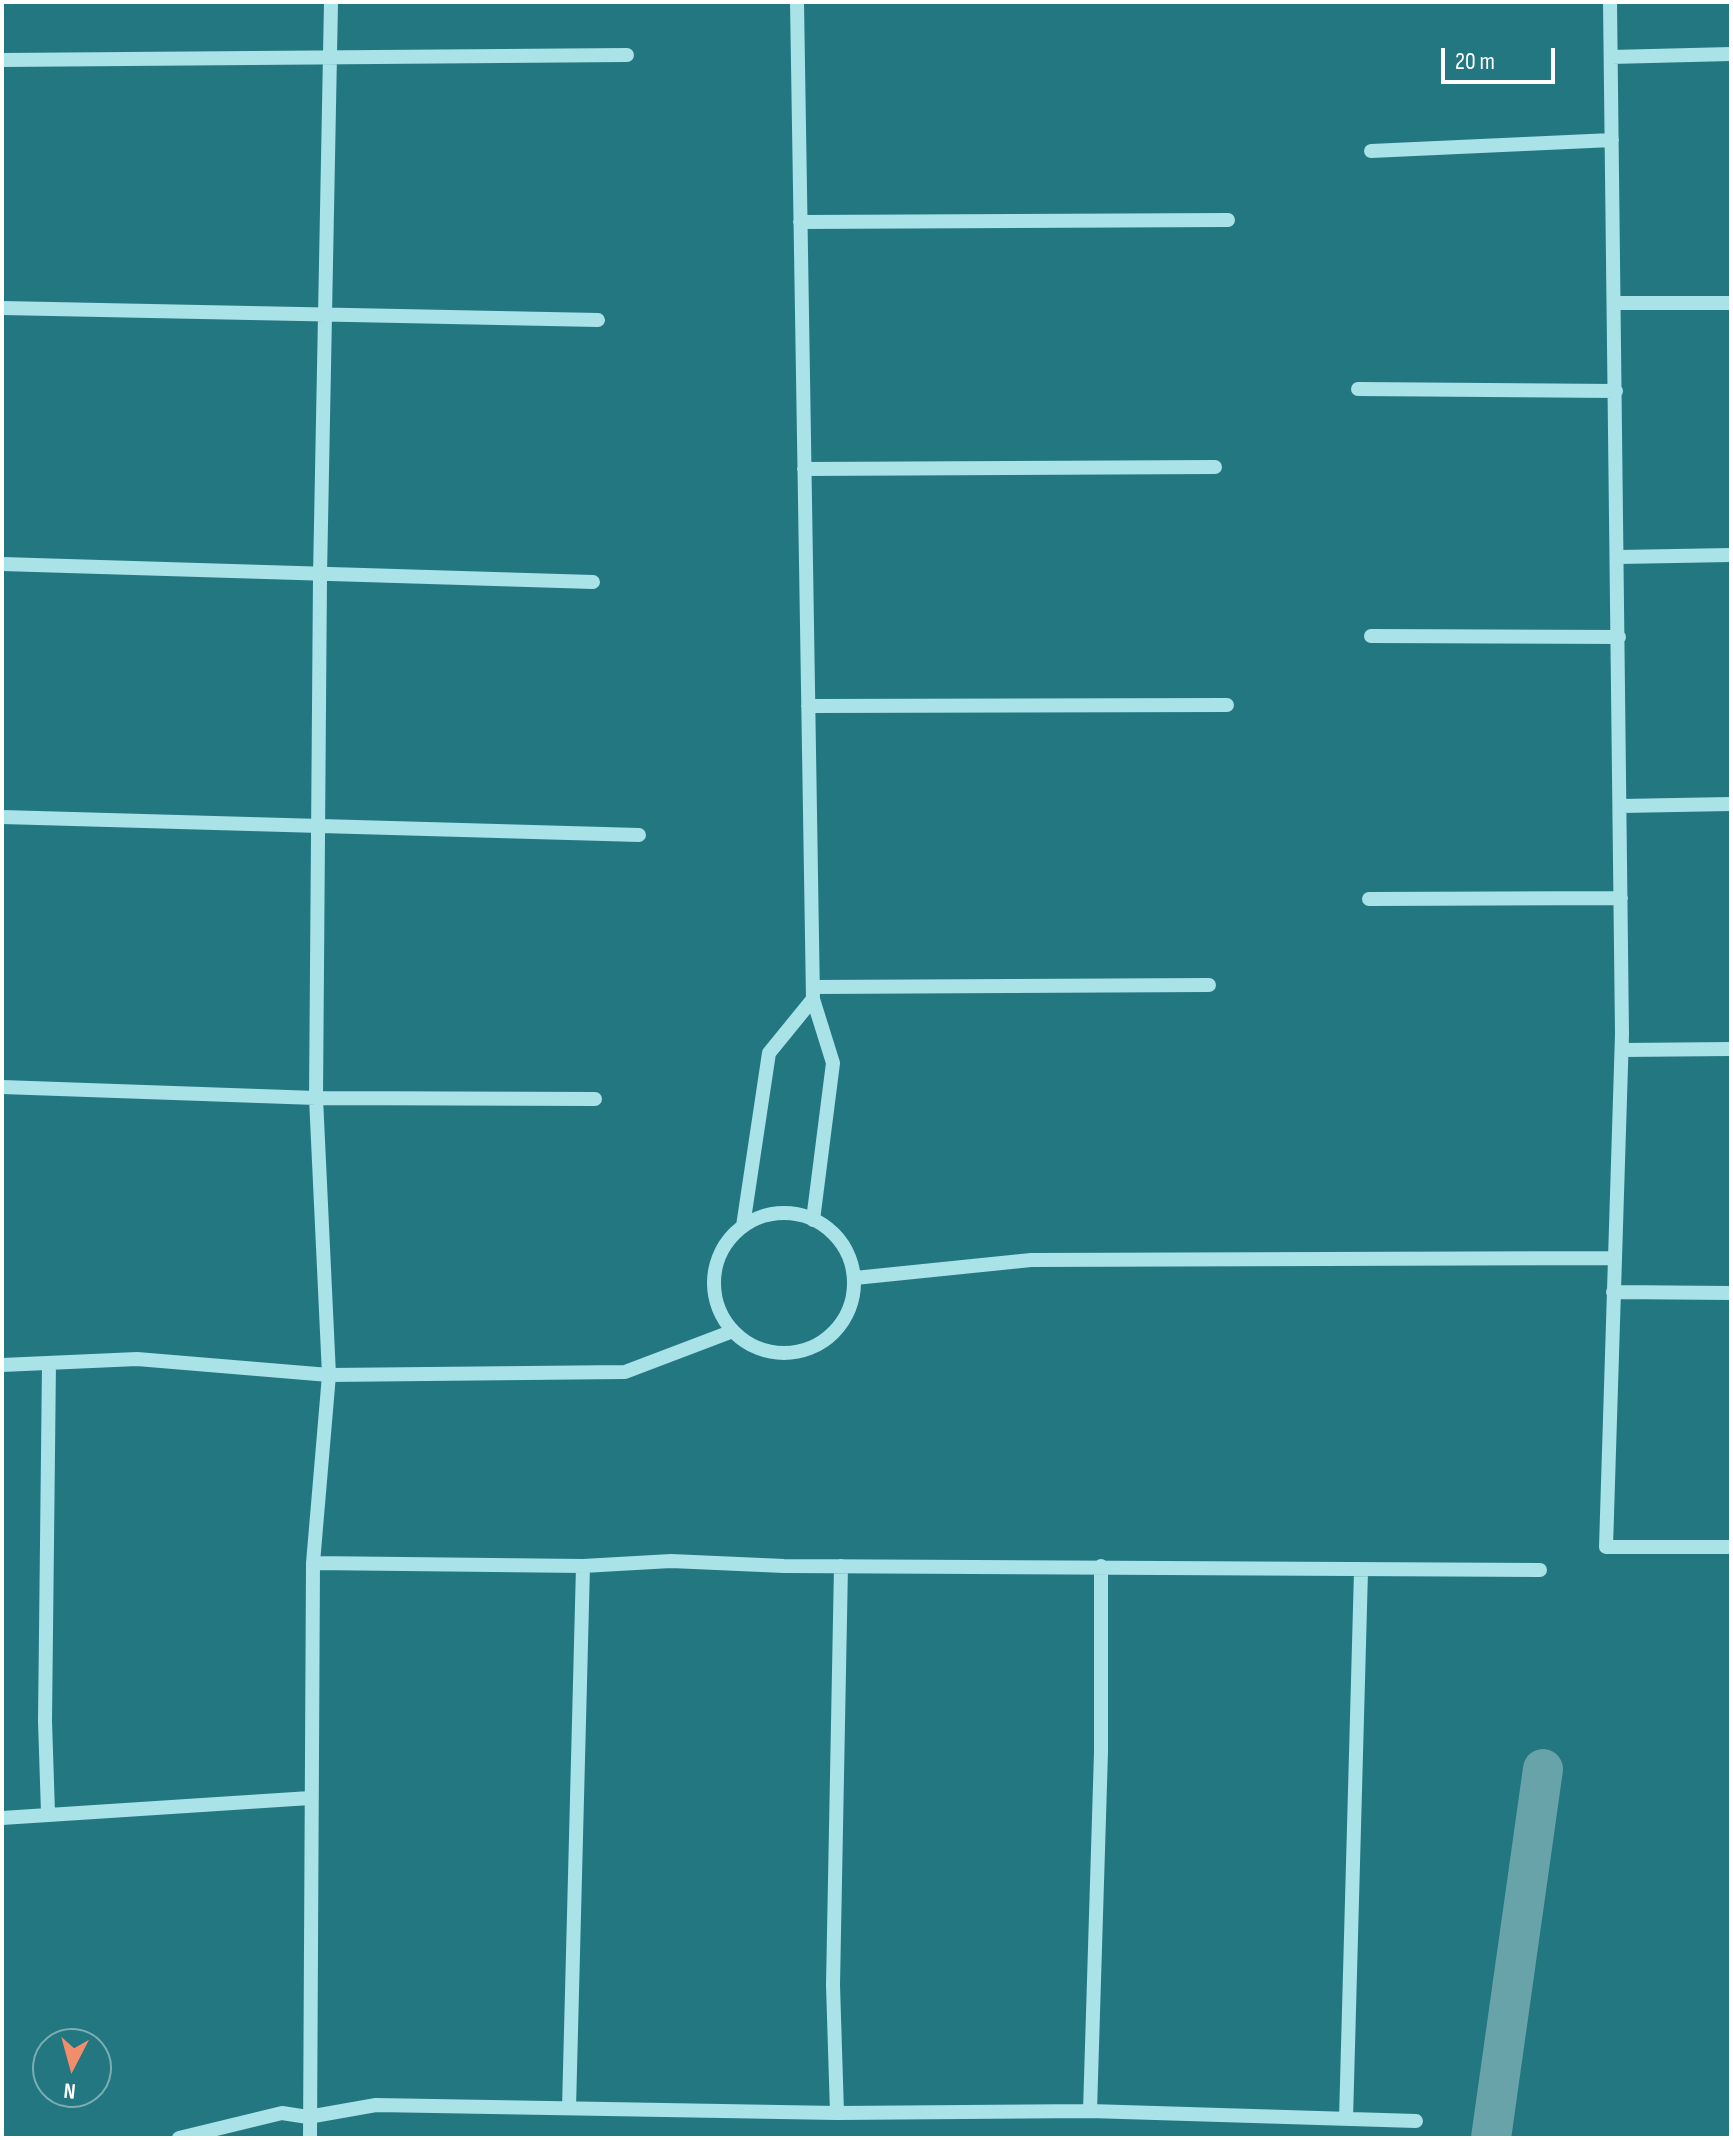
<!DOCTYPE html>
<style>
body{margin:0}
#map{position:relative;width:1733px;height:2140px;overflow:hidden;background:#237781;font-family:"Sofia Sans Condensed",sans-serif}
canvas{display:block}
.frame{position:absolute;inset:0;border:4px solid #fff;pointer-events:none}
.north{position:absolute;left:32px;top:2028px;width:80px;height:80px;box-sizing:border-box;background:#237781;border:2px solid #7badb3;border-radius:50%;rotate:186deg;font-size:22px;font-weight:700;line-height:32px;text-align:center;color:#fff}
.north::after{content:'';display:block;margin:auto;width:28px;height:36px;background:#f28d6c;clip-path:polygon(50% 0,100% 100%,50% 72%,0 100%)}
.scale{position:absolute;left:1441px;top:48px;width:114px;height:36px;box-sizing:border-box;border:4px solid #fff;border-top:0;padding-left:10px;font-size:24px;line-height:28px;white-space:nowrap;color:#fff;-webkit-text-stroke:6px #237781;paint-order:stroke}
</style>
<div id="map">
<canvas width="1733" height="2140"></canvas>
<div class="frame"></div>
<div class="north">N</div>
<div class="scale">20 m</div>
</div>
<script>
const c = document.querySelector('canvas').getContext('2d');
c.lineJoin = 'round';
function poly(rows) {
  const path = new Path2D();
  for (const r of rows) {
    if (r.length === 3) {
      path.moveTo(r[0] + r[2], r[1]);
      path.arc(r[0], r[1], r[2], 0, 2 * Math.PI);
      continue;
    }
    path.moveTo(r[0], r[1]);
    for (let i = 2; i < r.length; i += 2) path.lineTo(r[i], r[i + 1]);
  }
  return path;
}
function stroke(path, color, width, dash) {
  c.strokeStyle = color;
  c.lineWidth = width;
  c.lineCap = dash ? 'butt' : 'round';
  c.setLineDash(dash || []);
  c.stroke(path);
}
const canal = poly([
 [1491,2138,1543,1769]
]);
const minor = poly([
 [797,2,813,999],
 [1610,2,1622,1034,1606,1547,1731,1547],
 [1611,57,1731,54],
 [2,60,627,55],
 [1371,151,1612,140],
 [800,222,1228,220],
 [1615,303,1731,303],
 [2,308,598,320],
 [1358,389,1616,391],
 [804,469,1215,467],
 [1619,557,1731,555],
 [2,564,593,582],
 [1371,636,1619,637],
 [808,706,1227,705],
 [1621,806,1731,804],
 [2,817,639,835],
 [1369,899,1621,898],
 [813,987,1209,985],
 [1622,1050,1731,1049],
 [2,1087,316,1098,595,1099],
 [784,1283,70],
 [743,1226,769,1053,813,999,833,1063,813,1220],
 [855,1278,1031,1260,1614,1258],
 [1613,1292,1731,1293],
 [2,1365,137,1359,329,1375,625,1372,733,1331],
 [313,1563,583,1566],
 [48,1813,45,1721,49,1363],
 [2,1818,310,1798],
 [569,2108,583,1566,671,1561,784,1566,1540,1570],
 [1090,2111,1101,1752,1101,1566],
 [837,2113,833,1985,841,1566],
 [1346,2119,1361,1571],
 [179,2138,282,2113,308,2117,376,2105,837,2113,1090,2111,1416,2121],
 [310,2138,313,1563,329,1375,316,1098,320,576,331,2]
]);
stroke(canal, '#68a3a9', 40);
stroke(minor, '#a9e2e7', 14);
</script>
